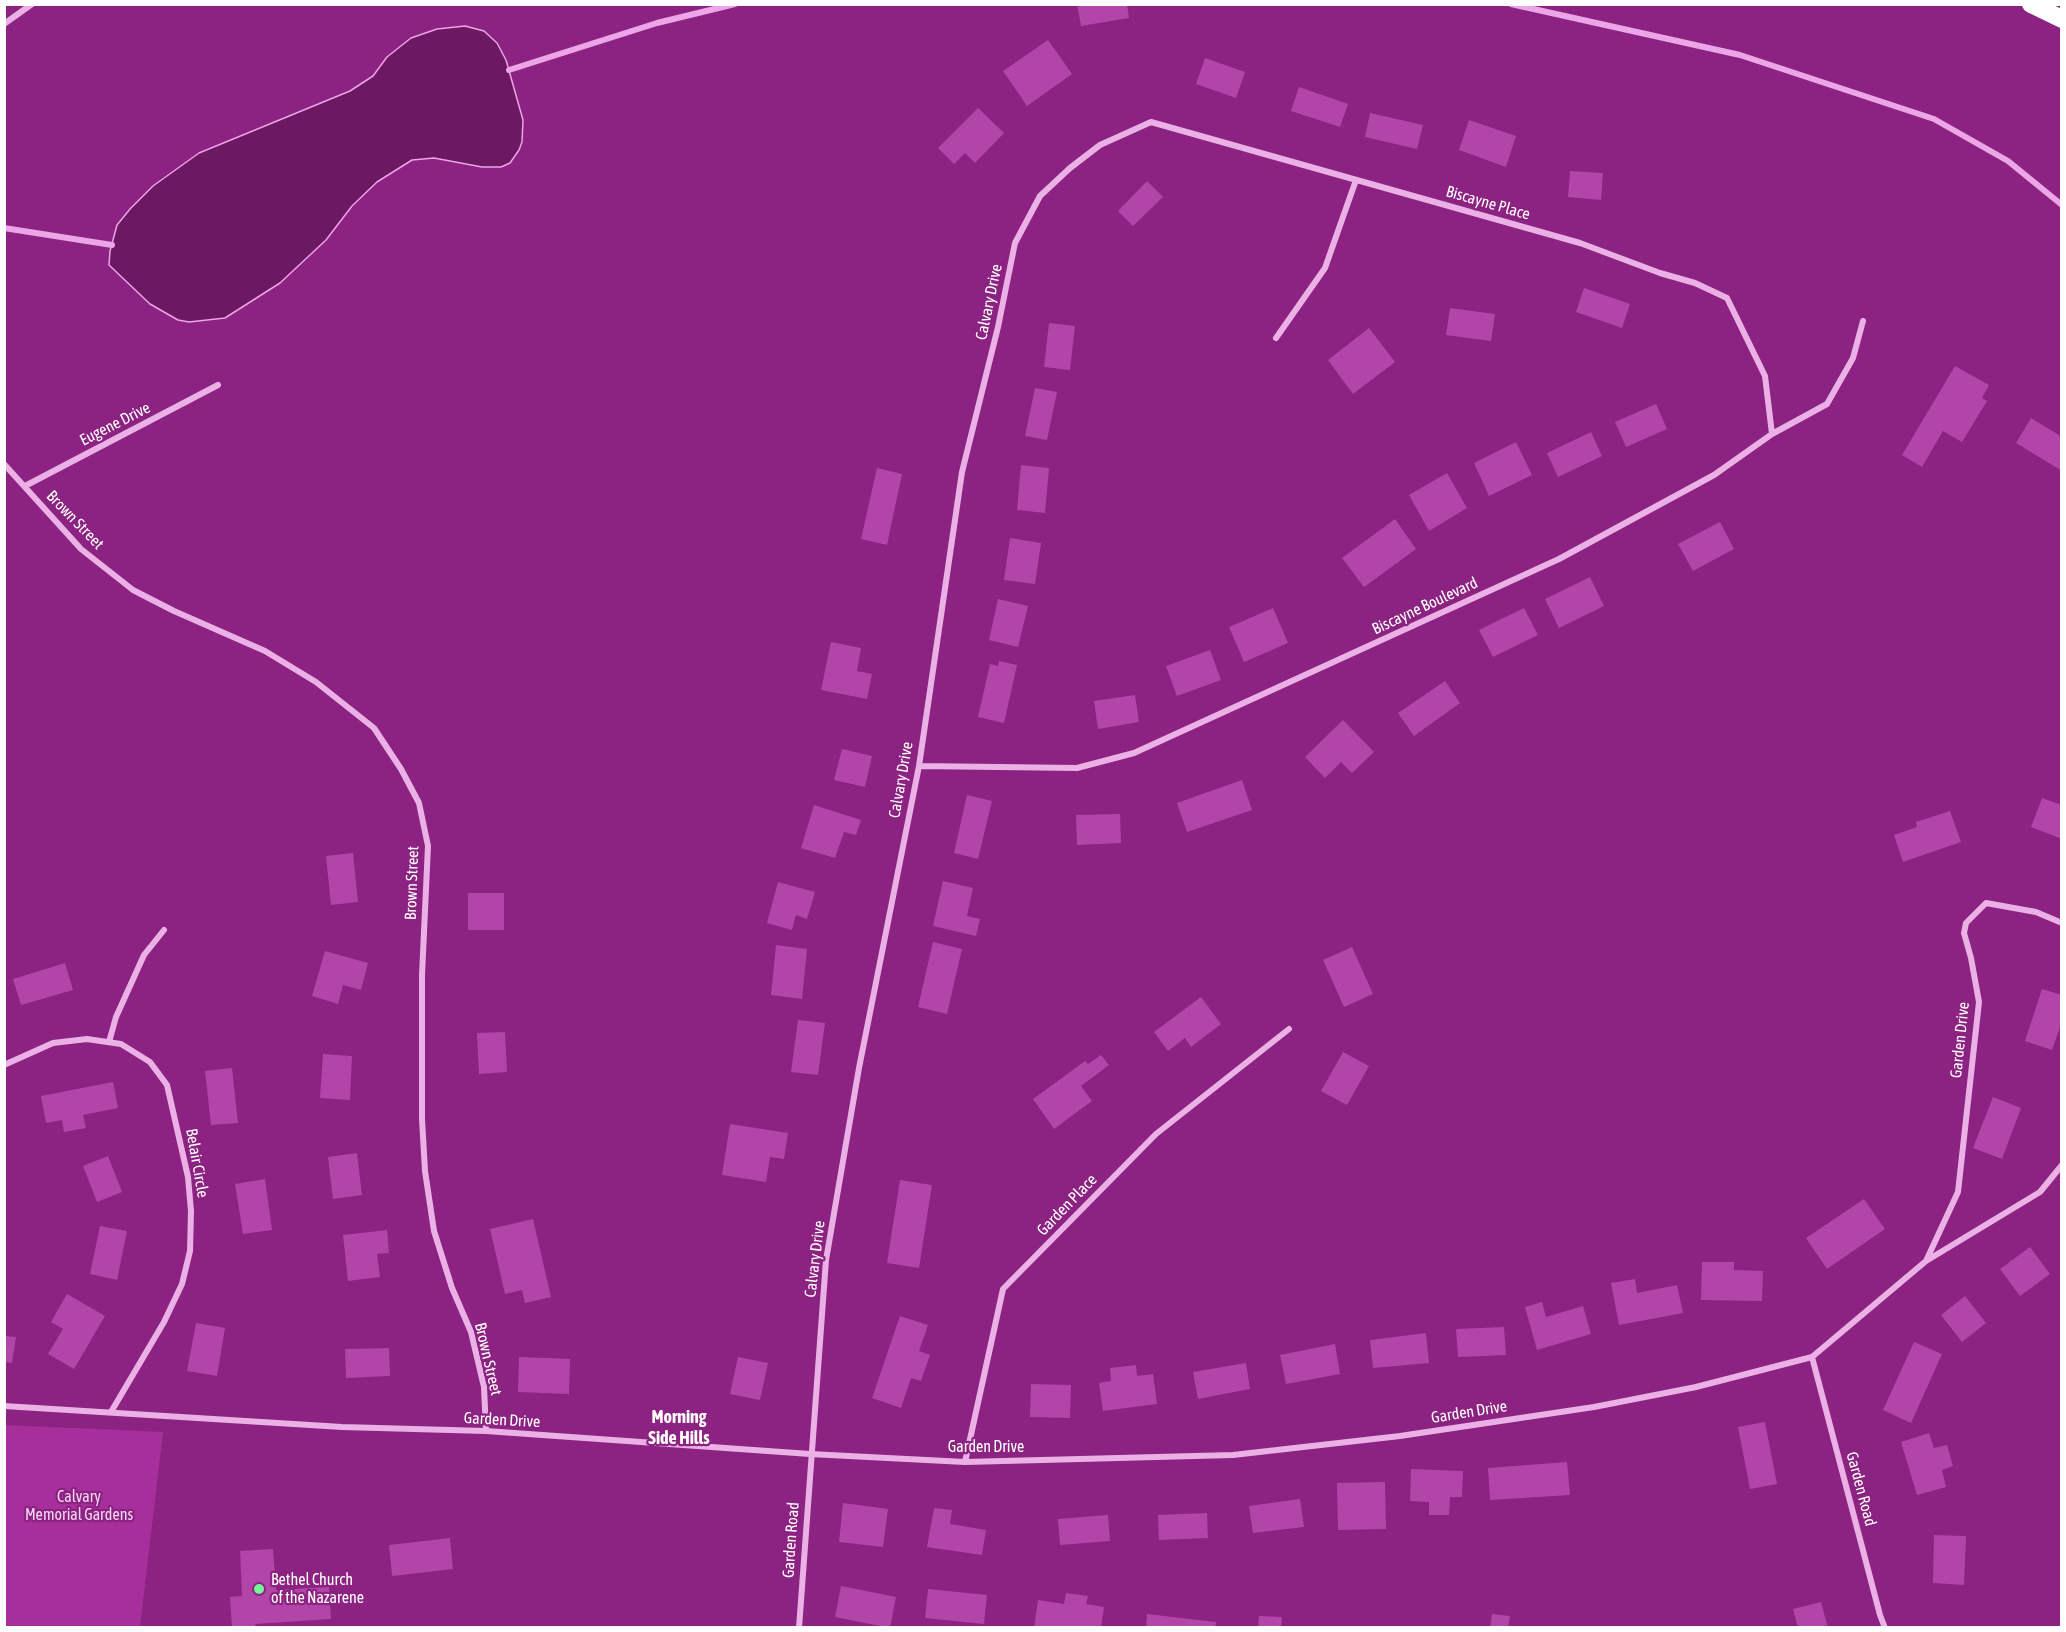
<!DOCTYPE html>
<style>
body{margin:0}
#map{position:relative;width:2066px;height:1632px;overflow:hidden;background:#8c2281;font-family:"Asap Condensed",sans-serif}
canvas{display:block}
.frame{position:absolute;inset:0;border:6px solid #fff;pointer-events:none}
</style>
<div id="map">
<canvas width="2066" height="1632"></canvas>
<div class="frame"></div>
</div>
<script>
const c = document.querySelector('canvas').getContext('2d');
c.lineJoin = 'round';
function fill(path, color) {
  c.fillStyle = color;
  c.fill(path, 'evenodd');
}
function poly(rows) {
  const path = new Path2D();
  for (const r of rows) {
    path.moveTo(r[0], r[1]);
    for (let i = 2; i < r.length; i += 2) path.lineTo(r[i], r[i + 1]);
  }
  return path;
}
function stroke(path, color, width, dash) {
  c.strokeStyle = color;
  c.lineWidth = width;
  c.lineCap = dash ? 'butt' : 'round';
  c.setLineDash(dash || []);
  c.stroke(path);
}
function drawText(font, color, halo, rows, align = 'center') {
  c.font = font + ' "Asap Condensed",sans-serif';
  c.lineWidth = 4.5;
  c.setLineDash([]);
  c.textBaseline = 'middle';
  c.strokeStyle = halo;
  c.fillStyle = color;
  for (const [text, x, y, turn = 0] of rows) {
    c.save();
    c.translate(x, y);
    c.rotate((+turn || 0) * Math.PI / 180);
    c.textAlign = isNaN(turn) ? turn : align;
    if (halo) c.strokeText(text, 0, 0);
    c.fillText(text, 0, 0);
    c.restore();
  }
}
const green = poly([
 [5,1425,163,1432,140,1627,5,1627]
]);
const water = poly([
 [465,26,484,31,497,43,506,60,523,120,522,142,519,150,510,163,501,167,482,167,434,158,412,160,377,182,352,206,326,240,280,283,225,318,189,322,178,320,150,304,109,265,110,251,117,225,130,209,153,186,199,153,350,91,373,76,387,57,411,38,437,29,465,26]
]);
const stream = poly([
 [1511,4,1740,55,1934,119,2008,161,2062,205],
 [509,70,657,23,735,4],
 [4,228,112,245]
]);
const building = poly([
 [1077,4,1127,4,1129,18,1081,26],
 [1048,40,1072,74,1027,106,1003,71],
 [1205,58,1245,72,1236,98,1196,84],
 [1299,87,1348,104,1340,127,1291,111],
 [978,108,1004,133,975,163,965,153,954,164,938,148],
 [1370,113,1423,125,1417,149,1365,137],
 [1469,120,1516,136,1506,167,1459,150],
 [1570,171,1603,173,1601,200,1568,197],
 [1147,181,1163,197,1133,226,1118,211],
 [1584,288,1630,304,1622,328,1576,312],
 [1450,308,1495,314,1491,341,1446,335],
 [1049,323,1075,326,1070,370,1044,367],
 [1369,328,1395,362,1353,394,1328,360],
 [1955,366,1989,385,1982,398,1987,401,1962,442,1943,431,1922,467,1902,455],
 [1035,388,1057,392,1047,440,1025,436],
 [1656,404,1667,429,1626,447,1615,422],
 [2031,418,2062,437,2062,471,2016,443],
 [1591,432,1602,456,1558,477,1547,453],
 [1516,442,1532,475,1489,496,1474,463],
 [1021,465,1049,468,1045,513,1017,510],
 [877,468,902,474,887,545,861,539],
 [1447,473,1467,508,1429,531,1409,495],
 [1395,519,1416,549,1364,587,1342,558],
 [1720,522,1734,549,1693,571,1678,544],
 [1010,538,1041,543,1035,584,1004,580],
 [1590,577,1604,606,1559,628,1545,599],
 [998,599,1028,606,1018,647,989,640],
 [1273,608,1288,643,1244,662,1229,627],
 [1524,608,1538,635,1493,657,1479,630],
 [831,642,861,648,857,671,872,674,867,699,821,690],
 [1210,650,1221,680,1177,696,1166,666],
 [999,661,1017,665,1004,723,978,717,990,664,998,666],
 [1445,681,1460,703,1414,736,1398,713],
 [1135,695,1139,722,1098,729,1094,701],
 [1343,720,1374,752,1352,773,1341,762,1325,778,1305,757],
 [842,749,872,756,865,787,834,780],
 [1242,780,1252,810,1187,832,1177,803],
 [967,795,992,801,978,859,954,853],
 [2042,798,2062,805,2062,839,2031,827],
 [814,805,861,820,856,835,844,832,835,858,801,848],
 [1950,811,1961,842,1903,862,1894,835,1917,827,1916,822],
 [1120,814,1121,843,1077,845,1076,815],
 [353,853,358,902,331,905,326,856],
 [943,881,973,888,967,916,980,919,976,936,933,926],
 [778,882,815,892,807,919,796,915,792,930,767,923],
 [468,893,504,893,504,930,468,930],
 [933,942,962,949,947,1014,918,1007],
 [776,945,807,949,802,999,771,995],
 [1352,947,1373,994,1344,1007,1323,960],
 [325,951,368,963,361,990,343,985,338,1004,312,996],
 [65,963,73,990,21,1005,13,979],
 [2042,989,2062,995,2062,1021,2052,1050,2025,1041],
 [1201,997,1221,1024,1191,1047,1185,1038,1168,1051,1154,1032],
 [798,1020,825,1023,818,1075,791,1072],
 [505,1032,507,1072,479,1074,477,1033],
 [1343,1052,1369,1066,1347,1105,1321,1091],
 [323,1054,352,1056,350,1100,320,1098],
 [1101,1055,1109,1065,1081,1086,1092,1101,1054,1129,1033,1099,1085,1061,1088,1064],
 [232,1068,238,1123,211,1125,205,1071],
 [113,1082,118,1108,83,1115,86,1128,64,1132,62,1120,46,1123,41,1096],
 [1993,1097,2021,1108,2002,1159,1973,1148],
 [730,1124,788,1133,784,1159,770,1157,766,1182,722,1175],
 [357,1153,362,1195,333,1199,328,1157],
 [108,1156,122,1192,97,1202,83,1166],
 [265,1179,272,1230,243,1234,235,1184],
 [900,1180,932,1185,919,1268,887,1263],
 [1864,1199,1885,1229,1827,1269,1806,1238],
 [533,1219,551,1297,525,1303,522,1290,505,1294,490,1229],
 [100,1226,127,1231,117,1280,90,1274],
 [387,1230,389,1253,377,1254,380,1277,348,1281,343,1235],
 [2030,1247,2050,1274,2020,1296,2000,1269],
 [1702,1262,1734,1262,1734,1270,1763,1271,1762,1301,1701,1300],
 [1635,1279,1637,1293,1677,1285,1683,1313,1619,1325,1611,1283],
 [67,1294,105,1316,74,1369,48,1354,63,1329,51,1322],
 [1965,1296,1986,1323,1962,1342,1941,1315],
 [1542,1302,1546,1317,1583,1306,1591,1334,1537,1350,1525,1307],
 [900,1316,928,1325,919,1351,930,1355,921,1381,911,1378,901,1408,872,1398],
 [196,1323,225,1328,217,1376,187,1371],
 [1504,1327,1506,1355,1458,1357,1456,1329],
 [1426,1333,1429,1363,1373,1368,1370,1340],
 [4,1336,16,1337,12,1363,4,1362],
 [1914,1342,1942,1354,1911,1423,1883,1410],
 [1335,1344,1340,1374,1286,1384,1280,1355],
 [389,1348,390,1376,346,1378,345,1349],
 [519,1357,570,1359,569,1394,518,1392],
 [738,1357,768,1363,760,1400,730,1394],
 [1246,1363,1250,1389,1198,1399,1193,1372],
 [1136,1365,1137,1376,1153,1374,1157,1404,1103,1411,1099,1383,1111,1381,1110,1368],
 [1031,1384,1071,1385,1070,1418,1030,1417],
 [1765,1422,1777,1484,1750,1489,1738,1427],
 [1929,1433,1934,1448,1947,1445,1953,1466,1942,1470,1946,1487,1917,1495,1901,1442],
 [1567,1462,1570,1495,1490,1500,1488,1468],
 [1411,1469,1463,1471,1462,1497,1450,1497,1449,1515,1429,1515,1429,1502,1410,1501],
 [1385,1482,1386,1529,1338,1530,1337,1483],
 [1300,1499,1304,1527,1253,1533,1249,1506],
 [843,1503,888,1509,883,1547,839,1542],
 [934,1508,952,1510,950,1524,986,1530,982,1555,927,1547],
 [1207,1513,1208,1538,1159,1540,1158,1515],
 [1108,1515,1110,1541,1060,1545,1058,1519],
 [1934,1535,1966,1536,1964,1585,1933,1583],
 [450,1538,453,1569,392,1576,389,1545],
 [273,1549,276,1590,329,1587,331,1619,255,1624,256,1628,232,1628,230,1597,242,1596,240,1551],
 [841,1586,896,1597,890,1628,835,1617],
 [928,1589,987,1595,984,1624,925,1618],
 [1066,1593,1088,1596,1086,1604,1104,1607,1101,1628,1034,1628,1038,1600,1064,1604],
 [1821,1602,1828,1628,1798,1628,1793,1609],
 [1147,1614,1216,1622,1215,1628,1146,1628],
 [1492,1614,1510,1616,1508,1628,1490,1628],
 [1259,1616,1282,1617,1281,1628,1258,1628]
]);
const street = poly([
 [4,24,32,4],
 [1276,338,1325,268,1356,180],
 [4,464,81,549,133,590,174,611,265,651,316,682,374,728,401,769,419,803,428,846,422,975,422,1119,425,1171,434,1231,452,1288,471,1332,484,1387,486,1431],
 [25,486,218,385],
 [919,766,1077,768,1134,753,1559,559,1714,475,1772,434,1827,404,1853,358,1863,321],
 [2062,923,2036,912,1986,903,1966,923,1964,933,1971,958,1979,1002,1958,1192,1926,1261,2040,1192,2062,1165],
 [109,1042,116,1017,144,955,164,930],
 [4,1065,53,1043,87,1039,121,1044,150,1062,167,1085,188,1177,191,1211,190,1251,182,1284,164,1322,111,1412],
 [1812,1357,1880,1615,1885,1628],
 [4,1406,342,1427,486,1431,810,1454,965,1462,1233,1455,1400,1436,1594,1407,1696,1387,1812,1357,1926,1261],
 [965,1462,1003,1289,1156,1134,1289,1029],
 [799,1628,826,1260,859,1068,919,766,962,472,998,327,1015,243,1040,196,1070,168,1100,145,1151,122,1580,243,1660,273,1695,283,1727,298,1765,376,1772,434]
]);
const highway = poly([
 [2031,4,2062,19]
]);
const markers = [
 [259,1589,6,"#73f795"]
];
const streetNames = [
 ["Biscayne Place",1488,203,16],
 ["Calvary Drive",989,302,-78],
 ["Eugene Drive",115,424,-27],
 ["Brown Street",75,520,46],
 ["Biscayne Boulevard",1425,606,-25],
 ["Calvary Drive",901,780,-80],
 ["Brown Street",412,883,-88],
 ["Garden Drive",1960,1040,-84],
 ["Belair Circle",197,1163,80],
 ["Garden Place",1067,1205,-46],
 ["Calvary Drive",815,1259,-83],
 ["Brown Street",488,1359,77],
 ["Garden Drive",1469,1412,-9],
 ["Garden Drive",502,1420,3],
 ["Garden Drive",986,1447],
 ["Garden Road",1861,1489,75],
 ["Garden Road",791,1540,-86]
];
const parkNames = [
 ["Calvary",79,1497],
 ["Memorial Gardens",79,1515]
];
const poiNames = [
 ["Bethel Church",271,1580],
 ["of the Nazarene",271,1598]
];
const neighbourhoodNames = [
 ["Morning",679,1417],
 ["Side Hills",679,1438]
];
fill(green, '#a72f9b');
fill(water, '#6c1862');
stroke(water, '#eca5e6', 1.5);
stroke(stream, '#eca5e6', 6);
fill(building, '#b246a8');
stroke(street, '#ebb1e6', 6);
stroke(highway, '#fff', 18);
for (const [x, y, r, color] of markers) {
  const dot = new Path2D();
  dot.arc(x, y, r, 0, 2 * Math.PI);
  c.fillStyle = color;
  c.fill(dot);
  stroke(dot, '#8c2281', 2);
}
drawText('16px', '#fff', '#8c2281', streetNames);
drawText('16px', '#f8d6f5', '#8c2281', parkNames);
drawText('16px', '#fff', '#8c2281', poiNames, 'left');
drawText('bold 18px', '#fff', '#8c2281', neighbourhoodNames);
</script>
